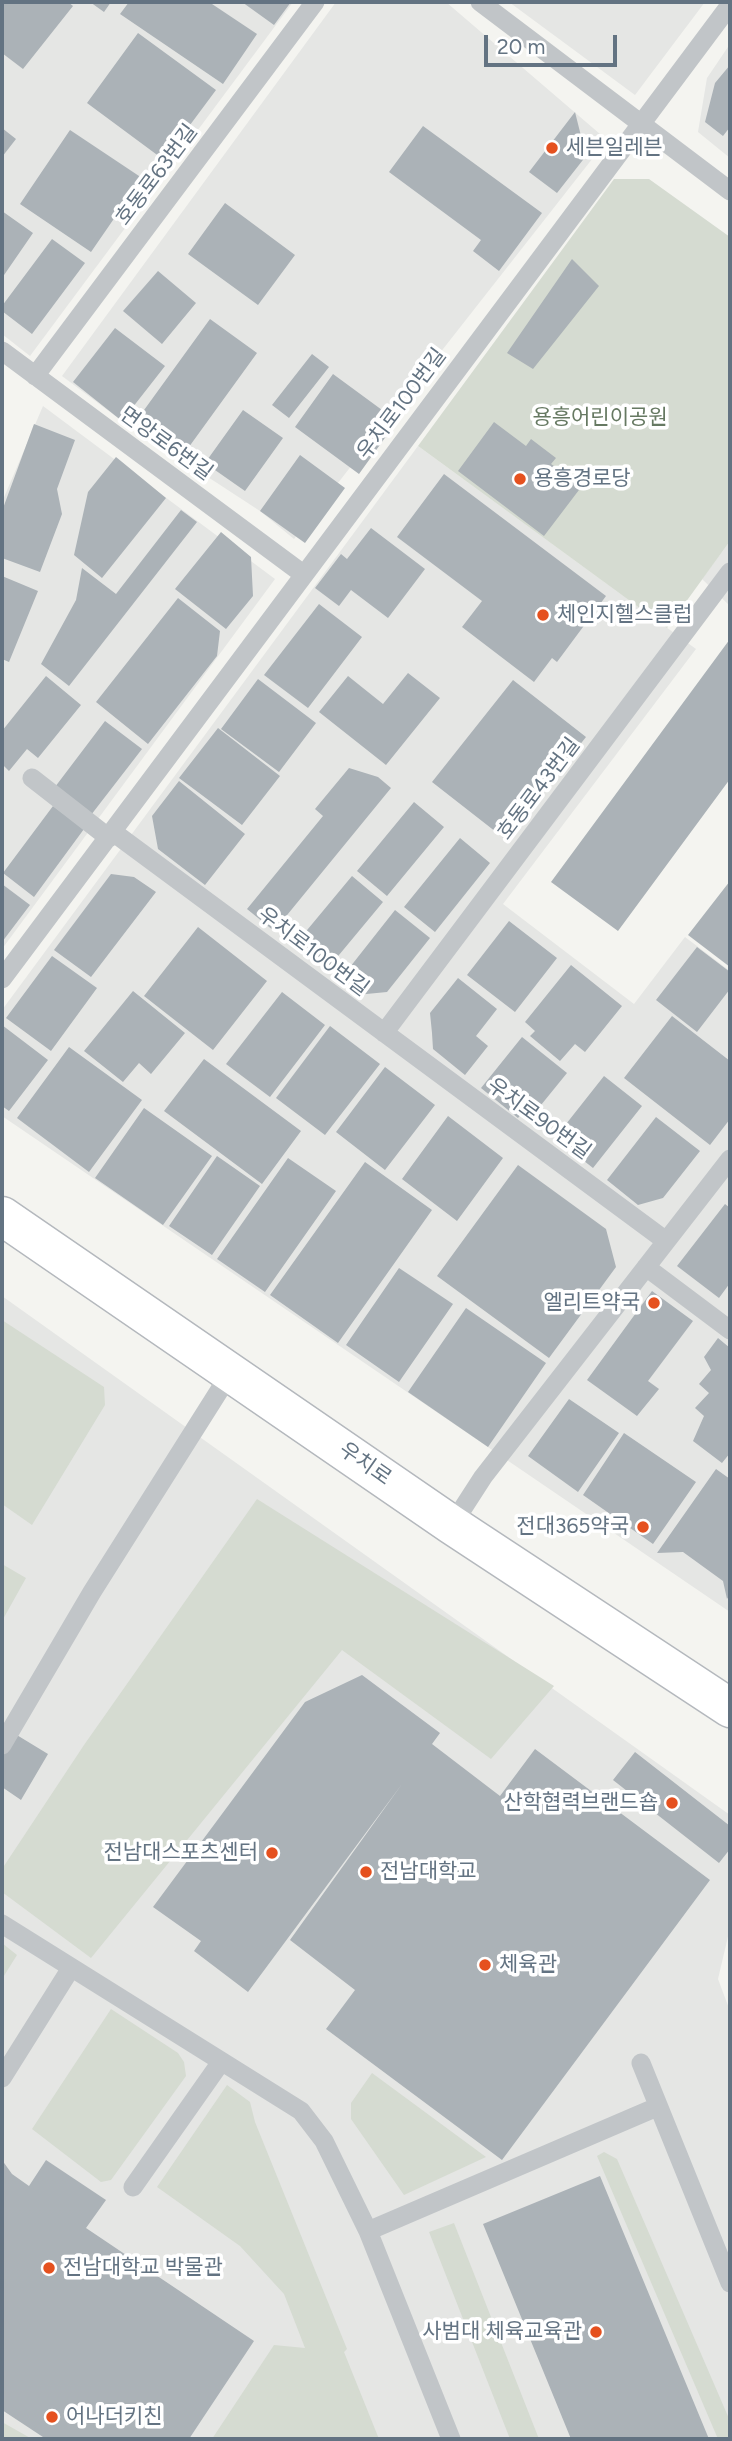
<!DOCTYPE html>
<meta charset="utf-8">
<style>
body{margin:0}
#map{position:relative;width:732px;height:2441px;overflow:hidden;background:#f4f4f0;font-family:Figtree,sans-serif}
canvas{display:block}
.frame{position:absolute;inset:0;border:4px solid #637382;pointer-events:none}
.scale{position:absolute;left:484px;top:35px;width:133px;height:32px;box-sizing:border-box;border:4px solid #637382;border-top:0;padding-left:9px;font-size:21px;line-height:24px;white-space:nowrap;color:#637382;-webkit-text-stroke:5px #fff;paint-order:stroke}
</style>
<div id="map">
<canvas width="732" height="2441"></canvas>
<div class="frame"></div>
<div class="scale">20 m</div>
</div>
<script>
const c = document.querySelector('canvas').getContext('2d');
c.lineJoin = 'round';
function fill(path, color) {
  c.fillStyle = color;
  c.fill(path, 'evenodd');
}
function poly(rows) {
  const path = new Path2D();
  for (const r of rows) {
    path.moveTo(r[0], r[1]);
    for (let i = 2; i < r.length; i += 2) path.lineTo(r[i], r[i + 1]);
  }
  return path;
}
function stroke(path, color, width, dash) {
  c.strokeStyle = color;
  c.lineWidth = width;
  c.lineCap = dash ? 'butt' : 'round';
  c.setLineDash(dash || []);
  c.stroke(path);
}
function drawText(font, color, halo, rows, align = 'center') {
  c.font = font + ' Figtree,"Noto Sans KR",sans-serif';
  c.lineWidth = 7;
  c.setLineDash([]);
  c.textBaseline = 'middle';
  c.strokeStyle = halo;
  c.fillStyle = color;
  for (const [text, x, y, turn = 0] of rows) {
    c.save();
    c.translate(x, y);
    c.rotate((+turn || 0) * Math.PI / 180);
    c.textAlign = isNaN(turn) ? turn : align;
    if (halo) c.strokeText(text, 0, 0);
    c.fillText(text, 0, 0);
    c.restore();
  }
}
const built = poly([
 [2,2,293,2,30,356,2,334],
 [336,2,446,2,607,140,294,539,260,511,122,421,62,376],
 [509,2,705,2,635,95],
 [730,44,730,158,698,132,707,78],
 [43,406,275,579,2,949,2,502],
 [418,446,696,649,503,904,634,1004,685,937,730,971,730,1612,2,1116,2,1010],
 [730,541,730,606,702,579],
 [2,1296,730,1815,730,1928,718,1979,730,2011,730,2439,2,2439]
]);
const green = poly([
 [614,179,649,179,730,237,730,541,667,628,418,446],
 [2,1320,104,1387,105,1405,32,1525,2,1504],
 [257,1499,554,1686,491,1759,342,1650,91,1958,2,1892,2,1869,84,1745],
 [2,1564,26,1578,2,1621],
 [2,1943,17,1955,2,1979],
 [111,2009,178,2053,184,2062,186,2076,111,2180,101,2182,32,2129],
 [372,2073,486,2157,404,2195,351,2119,351,2103],
 [227,2085,250,2102,255,2122,347,2349,344,2352,379,2439,212,2439,274,2345,305,2348,284,2294,240,2246,157,2187],
 [604,2152,617,2159,730,2421,730,2439,718,2439,597,2156],
 [454,2223,539,2439,510,2439,429,2232],
 [2,2422,32,2439,2,2439]
]);
const building = poly([
 [2,2,68,2,73,6,23,69,2,53],
 [90,2,111,2,104,12],
 [129,2,209,2,257,34,223,84,120,14],
 [242,2,291,2,274,25],
 [138,33,216,90,164,160,87,103],
 [730,65,730,127,723,136,705,122,715,83],
 [575,112,586,156,557,193,529,172],
 [423,126,542,213,499,271,473,251,481,240,389,172],
 [2,128,16,139,2,157],
 [70,130,142,178,91,252,20,204],
 [225,203,295,255,258,305,188,254],
 [2,211,33,233,2,278],
 [52,239,85,263,32,334,2,311,2,306],
 [572,259,599,286,533,369,507,353],
 [158,271,196,303,162,344,123,311],
 [210,319,257,353,186,451,139,417],
 [115,328,165,366,122,421,73,382],
 [312,354,329,367,289,418,272,405],
 [333,374,397,421,359,474,295,427],
 [243,410,283,438,245,491,205,463],
 [494,422,526,446,531,439,556,458,551,464,582,486,544,536,458,471],
 [34,424,75,440,57,489,62,514,40,572,2,558,2,511],
 [300,455,345,488,305,543,260,511],
 [116,457,166,498,102,578,74,555,88,492],
 [444,474,606,596,557,662,552,658,534,682,462,627,482,601,397,537],
 [181,510,197,522,69,686,41,664,76,600,82,568,116,594],
 [371,528,425,569,388,618,351,590,339,606,315,588,341,554,347,559],
 [221,532,251,557,253,596,226,629,175,589],
 [2,576,38,591,9,662,2,659],
 [178,598,220,631,217,656,148,744,96,702],
 [319,604,362,637,308,708,264,675],
 [730,639,730,779,618,931,551,882],
 [408,673,440,698,386,765,319,712,348,676,383,704],
 [46,676,81,705,38,758,27,749,9,771,2,764,2,731],
 [258,679,316,723,279,772,221,729],
 [513,680,586,737,505,839,432,782],
 [105,721,142,749,91,815,55,787],
 [218,728,280,776,242,825,179,778],
 [349,768,378,777,391,788,274,931,247,909,323,816,315,809],
 [179,781,245,834,205,885,158,849,152,816],
 [414,802,444,827,387,896,357,871],
 [53,806,84,829,34,897,3,873],
 [460,838,490,863,435,932,404,907],
 [111,874,134,877,156,892,91,977,54,950],
 [352,876,383,902,329,967,298,941],
 [730,881,730,967,688,935],
 [2,884,30,905,2,942],
 [395,910,430,938,387,992,356,995,339,981],
 [509,921,557,958,515,1012,467,975],
 [198,927,267,981,213,1050,144,996],
 [697,947,730,972,730,989,697,1032,656,1000],
 [52,956,97,988,51,1051,6,1018],
 [571,965,622,1006,585,1052,575,1044,560,1061,530,1036,535,1031,525,1022],
 [458,978,497,1009,476,1036,488,1046,465,1075,433,1049,432,1033,430,1013],
 [133,991,185,1033,151,1074,139,1063,123,1082,84,1051],
 [282,992,325,1025,270,1097,226,1064],
 [672,1016,730,1061,730,1119,710,1145,624,1078],
 [2,1025,48,1060,9,1111,2,1106],
 [330,1026,380,1064,325,1135,276,1098],
 [522,1037,567,1073,541,1105,534,1099,518,1118,481,1088],
 [69,1047,142,1100,89,1172,17,1118],
 [204,1059,301,1131,262,1184,164,1111],
 [385,1067,435,1105,385,1170,336,1132],
 [604,1076,642,1106,593,1168,555,1138],
 [144,1108,212,1156,163,1225,95,1178],
 [448,1116,503,1158,457,1221,402,1179],
 [656,1117,700,1151,663,1198,638,1205,607,1180],
 [217,1156,260,1186,212,1255,169,1226],
 [288,1158,336,1191,265,1292,217,1259],
 [365,1162,432,1210,338,1343,270,1295],
 [518,1165,606,1229,616,1267,549,1358,437,1276],
 [725,1204,730,1208,730,1283,719,1298,677,1266],
 [399,1268,453,1304,399,1382,346,1345],
 [652,1291,693,1321,648,1381,659,1389,637,1416,587,1380],
 [466,1308,546,1363,488,1447,408,1392],
 [718,1338,730,1348,730,1453,722,1463,693,1441,704,1416,695,1408,709,1393,699,1384,711,1370,704,1357],
 [569,1399,619,1433,578,1492,528,1456],
 [624,1433,696,1482,653,1544,583,1495],
 [716,1469,730,1479,730,1594,727,1599,723,1581,683,1552,657,1553],
 [362,1675,440,1733,432,1744,500,1796,535,1749,710,1880,502,2160,326,2029,355,1990,290,1940,402,1784,248,1992,194,1951,201,1941,153,1907,305,1702],
 [2,1726,48,1754,21,1800,2,1787],
 [635,1752,730,1826,730,1849,719,1863,613,1780],
 [2,2160,12,2174,29,2186,46,2160,106,2200,86,2228,254,2341,189,2439,46,2439,2,2410],
 [600,2176,709,2439,571,2439,483,2224]
]);
const service = poly([
 [480,2,730,191],
 [2,351,303,574],
 [35,376,315,2],
 [32,778,109,838],
 [113,832,666,1241],
 [2,979,730,5],
 [384,1033,730,572],
 [646,1267,730,1330],
 [452,1525,483,1477,730,1159],
 [2,1745,92,1592,231,1372],
 [2,1924,301,2111,324,2141,368,2231,451,2439],
 [641,2063,730,2283],
 [2,2078,71,1968],
 [133,2187,221,2062],
 [368,2231,657,2107]
]);
const secondary = poly([
 [2,1216,452,1525,730,1708]
]);
const markers = [
 [552,148,7,"#e5511f"],
 [520,479,7,"#e5511f"],
 [543,615,7,"#e5511f"],
 [654,1303,7,"#e5511f"],
 [643,1527,7,"#e5511f"],
 [672,1803,7,"#e5511f"],
 [272,1853,7,"#e5511f"],
 [366,1872,7,"#e5511f"],
 [485,1965,7,"#e5511f"],
 [49,2268,7,"#e5511f"],
 [596,2332,7,"#e5511f"],
 [52,2417,7,"#e5511f"]
];
const poiNames = [
 ["세븐일레븐",566,148],
 ["용흥경로당",534,479],
 ["체인지헬스클럽",557,615],
 ["엘리트약국",640,1303,"right"],
 ["전대365약국",629,1527,"right"],
 ["산학협력브랜드숍",658,1803,"right"],
 ["전남대스포츠센터",258,1853,"right"],
 ["전남대학교",380,1872],
 ["체육관",499,1965],
 ["전남대학교 박물관",63,2268],
 ["사범대 체육교육관",582,2332,"right"],
 ["어나더키친",66,2417]
];
const streetNames = [
 ["호동로63번길",157,175,-53],
 ["우치로100번길",402,404,-53],
 ["면앙로6번길",166,444,36],
 ["호동로43번길",539,789,-53],
 ["우치로100번길",313,952,37],
 ["우치로90번길",539,1119,36],
 ["우치로",365,1464,35]
];
const parkNames = [
 ["용흥어린이공원",600,418]
];
fill(built, '#e5e6e4');
fill(green, '#d5dbd1');
fill(building, '#abb2b7');
stroke(secondary, '#b4b8bd', 41);
stroke(service, '#c1c5c8', 19);
stroke(secondary, '#fff', 38);
for (const [x, y, r, color] of markers) {
  const dot = new Path2D();
  dot.arc(x, y, r, 0, 2 * Math.PI);
  c.fillStyle = color;
  c.fill(dot);
  stroke(dot, '#fff', 2.5);
}
drawText('21px', '#637382', '#fff', poiNames, 'left');
drawText('21px', '#637382', '#fff', streetNames);
drawText('21px', '#667962', '#fff', parkNames);
</script>
